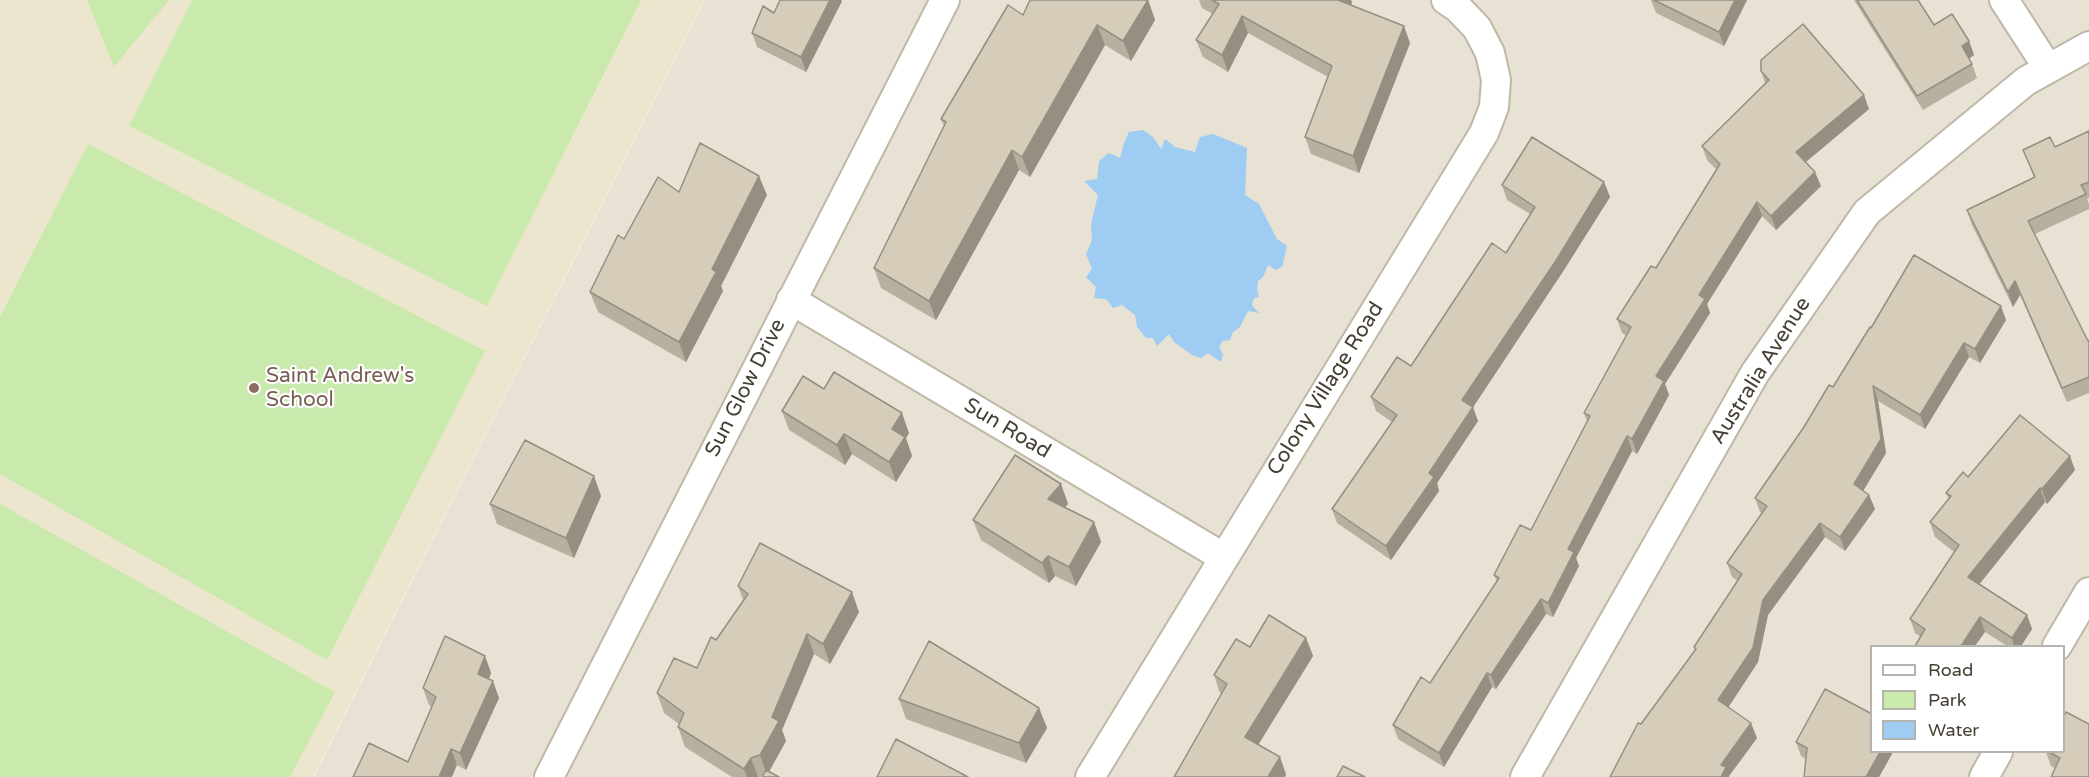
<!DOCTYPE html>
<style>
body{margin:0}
#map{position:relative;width:2089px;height:777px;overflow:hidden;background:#f3f0e5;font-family:"Varela Round",sans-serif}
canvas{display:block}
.legend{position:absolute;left:1870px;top:645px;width:195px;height:108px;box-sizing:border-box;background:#fff;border:2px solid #b5b3ae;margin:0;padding:8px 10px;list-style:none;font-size:18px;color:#464034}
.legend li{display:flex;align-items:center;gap:12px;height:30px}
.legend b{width:30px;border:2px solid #b5b3ae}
</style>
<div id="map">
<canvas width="2089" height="777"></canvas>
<ul class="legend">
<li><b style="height:8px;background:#fff"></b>Road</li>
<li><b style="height:16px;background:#cae9ac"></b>Park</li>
<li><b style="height:16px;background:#9fccf2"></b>Water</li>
</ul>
</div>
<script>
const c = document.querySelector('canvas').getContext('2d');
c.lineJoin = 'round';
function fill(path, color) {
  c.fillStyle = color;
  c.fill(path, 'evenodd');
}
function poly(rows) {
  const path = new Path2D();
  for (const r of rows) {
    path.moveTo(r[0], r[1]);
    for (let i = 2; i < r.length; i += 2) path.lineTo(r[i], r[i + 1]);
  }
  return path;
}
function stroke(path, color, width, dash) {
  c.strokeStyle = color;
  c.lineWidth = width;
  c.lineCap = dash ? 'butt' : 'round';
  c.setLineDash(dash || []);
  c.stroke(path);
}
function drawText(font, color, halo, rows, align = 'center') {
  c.font = font + ' "Varela Round",sans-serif';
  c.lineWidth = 4.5;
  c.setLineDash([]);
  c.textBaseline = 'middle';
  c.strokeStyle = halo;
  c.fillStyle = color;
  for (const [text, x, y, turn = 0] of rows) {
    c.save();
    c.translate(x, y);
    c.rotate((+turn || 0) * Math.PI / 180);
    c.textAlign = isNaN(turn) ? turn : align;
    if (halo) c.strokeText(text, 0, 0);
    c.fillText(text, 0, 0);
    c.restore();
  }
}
const residential = poly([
 [705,0,2089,0,2089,777,314,777],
 [1872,646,2064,646,2064,752,1872,752]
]);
const education = poly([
 [0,0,704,0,313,777,0,777]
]);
const green = poly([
 [87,0,169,0,114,67],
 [192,0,641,0,487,306,129,126],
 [88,144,485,351,327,660,0,474,0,317],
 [0,504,335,692,290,777,0,777]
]);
const water = poly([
 [1143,130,1153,137,1161,149,1165,139,1175,147,1195,152,1200,137,1213,134,1247,148,1245,195,1259,204,1277,239,1287,246,1282,267,1276,270,1268,265,1263,277,1258,281,1257,290,1259,297,1254,298,1252,305,1259,313,1248,311,1240,327,1233,332,1230,340,1223,341,1219,346,1223,355,1221,362,1208,353,1201,358,1192,355,1174,342,1169,334,1157,346,1153,338,1146,338,1137,327,1135,315,1122,305,1113,308,1106,299,1094,298,1096,287,1086,277,1092,269,1086,254,1092,240,1091,224,1098,195,1084,181,1097,179,1099,161,1109,153,1120,158,1124,143,1129,132]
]);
const minor = poly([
 [2004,0,2048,68],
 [791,300,1223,557],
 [2057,646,2089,592],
 [549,777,945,0],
 [1090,777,1484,133,1494,107,1496,80,1490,53,1477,28,1458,8,1446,0],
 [1525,777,1755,373,1867,212,2026,81,2089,46],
 [1984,777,1998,752]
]);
const wall = poly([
 [1148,0,1155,20,1131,61,1105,45,1030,177,1019,170,936,320,881,288,874,268,944,126,941,119,1023,15],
 [1199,0,1351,0,1352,3,1350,6,1410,43,1359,173,1311,154,1305,137,1328,77,1248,33,1228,72,1203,57,1196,40,1213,14,1202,8],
 [1651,0,1747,0,1724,46,1656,13],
 [1854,0,1918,0,1934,25,1969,41,1974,55,1969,59,1972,64,1977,78,1923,110],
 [842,1,806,72,757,47,752,33,774,13],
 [1761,71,1869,109,1806,162,1821,186,1776,230,1762,216,1707,304,1710,313,1665,384,1669,395,1637,454,1632,451,1576,558,1579,566,1553,617,1546,614,1496,689,1492,687,1444,767,1398,739,1393,725,1430,683,1497,582,1494,575,1531,530,1587,421,1584,413,1626,336,1622,333,1617,319,1656,268,1717,170,1707,160,1702,146,1765,83],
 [2089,131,2089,198,2087,199,2089,204,2089,209,2035,234,2088,341,2089,340,2089,393,2067,402,2020,295,2013,307,1972,225,1967,210,2034,177,2023,150,2055,147],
 [1604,182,1610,197,1562,273,1472,407,1478,421,1437,483,1439,491,1391,560,1337,523,1332,509,1392,422,1376,411,1371,397,1411,366,1506,253,1530,214,1507,200,1502,185],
 [679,192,767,195,721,286,723,291,686,362,598,312,590,292,624,239],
 [2006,320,1980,363,1969,357,1925,429,1878,401,1886,453,1863,490,1869,495,1875,509,1845,551,1825,537,1768,615,1758,662,1728,707,1757,738,1729,776,1729,777,1610,777,1641,724,1695,650,1694,647,1738,581,1732,577,1727,563,1762,513,1760,512,1755,498,1833,387,1871,328],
 [824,389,909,433,906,438,912,456,896,482,852,454,845,465,789,430,782,411],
 [2075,470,2047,504,2045,502,1979,584,2027,615,2032,629,2021,646,2007,646,1985,632,1921,637,1915,633,1910,619,1954,552,1935,537,1930,522,1949,499,1946,493,1968,477],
 [594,476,601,496,574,558,497,524,490,504],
 [1061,484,1068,504,1065,507,1094,522,1101,542,1076,586,1055,576,1049,583,981,540,973,520],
 [738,586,859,612,830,664,814,654,782,730,786,741,769,772,760,777,732,777,685,747,678,727,679,724,664,713,657,693,697,668,743,600],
 [1306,638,1313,656,1258,744,1286,774,1285,777,1174,777,1222,694,1220,693,1214,675,1250,647],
 [485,656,491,673,489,679,499,698,466,770,457,765,408,762,432,707,429,705,423,688],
 [899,699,1039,708,1047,728,1026,763,906,719],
 [2089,724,2055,768,2051,766,2046,752,2064,752],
 [1796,742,1872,752,1893,752,1879,777,1804,777,1806,759,1801,756]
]);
const shadedWall = poly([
 [830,0,841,0,842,1,806,72,801,57],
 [1148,0,1155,20,1131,61,1123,41],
 [1338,0,1351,0,1352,3,1344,18],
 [1735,0,1747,0,1724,46,1719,32],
 [1242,16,1248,33,1228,72,1222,55],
 [1097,25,1105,45,1030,177,1022,157],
 [1404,26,1410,43,1359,173,1353,156],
 [1969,41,1974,55,1967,60,1962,46],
 [1864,95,1869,109,1801,166,1796,152],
 [1012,150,1019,170,936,320,929,301],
 [1815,172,1821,186,1776,230,1771,216],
 [759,176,767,195,721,286,723,291,686,362,679,342,712,269],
 [1604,182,1610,197,1562,273,1468,415,1462,400],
 [1757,202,1762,216,1707,304,1710,313,1665,384,1669,395,1637,454,1632,439,1656,376,1699,295],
 [2015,281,2020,295,2013,307,2008,292],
 [2001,306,2006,320,1980,363,1975,349],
 [1964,343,1969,357,1925,429,1920,415],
 [1873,386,1878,401,1886,453,1859,498,1854,484],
 [1473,407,1478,421,1437,483,1439,491,1391,560,1386,546,1429,473],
 [902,413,909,433,906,438,912,456,896,482,889,462,892,429],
 [844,434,852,454,845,465,837,445],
 [1627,436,1632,451,1576,558,1579,566,1553,617,1548,603,1568,549],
 [2070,456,2075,470,2047,504,2042,489],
 [594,476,601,496,574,558,566,538],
 [1061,484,1068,504,1055,518,1048,499],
 [2040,488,2045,502,1974,591,1968,577],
 [1869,495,1875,509,1845,551,1840,537],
 [1094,522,1101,542,1076,586,1069,567],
 [1820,523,1825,537,1768,615,1758,662,1724,714,1718,700,1763,600],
 [1048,556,1055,576,1049,583,1042,563],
 [852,592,859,612,830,664,823,644],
 [1541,599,1546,614,1496,689,1491,675],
 [2027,615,2032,629,2021,646,2014,646,2012,638],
 [1980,617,1985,632,1975,646,1961,646],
 [807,634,814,654,782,730,786,741,767,775,760,755,772,717],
 [1306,638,1313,656,1252,755,1245,737],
 [485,656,491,673,484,690,478,674],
 [1487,673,1492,687,1444,767,1439,753],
 [493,681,499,698,466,770,460,753],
 [1039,708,1047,728,1026,763,1019,743],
 [1751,723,1757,738,1729,776,1729,777,1721,777,1721,765],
 [451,749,457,765,452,777,439,777],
 [1880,752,1893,752,1879,777,1866,777],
 [1280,757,1286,774,1285,777,1268,777],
 [751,758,758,777,747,777,744,769]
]);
const building = poly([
 [780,0,830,0,801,57,752,33,763,6,774,13,780,0],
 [1030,0,1148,0,1123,41,1097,25,1022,157,1012,150,929,301,874,268,946,122,941,119,1008,5,1023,15,1030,0],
 [1212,0,1338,0,1404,26,1353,156,1305,137,1332,66,1242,16,1222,55,1196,40,1219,4,1212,0],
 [1654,0,1735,0,1719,32,1654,0],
 [1857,0,1918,0,1934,25,1952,14,1969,41,1962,46,1972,64,1917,96,1857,0],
 [1803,24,1864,95,1796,152,1815,172,1771,216,1757,202,1699,295,1705,299,1656,376,1664,381,1632,439,1627,436,1568,549,1574,552,1548,603,1541,599,1491,675,1487,673,1439,753,1393,725,1421,677,1430,683,1499,578,1494,575,1520,525,1531,530,1590,416,1584,413,1631,327,1617,319,1651,266,1656,268,1720,164,1702,146,1769,80,1761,71,1761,60,1803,24],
 [2089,131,2089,182,2081,185,2086,194,2028,221,2088,341,2089,340,2089,377,2062,388,2015,281,2008,292,1967,210,2035,177,2023,150,2050,137,2055,147,2089,131],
 [1532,137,1604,182,1557,259,1462,400,1473,407,1429,473,1434,477,1386,546,1332,509,1397,415,1371,397,1397,357,1411,366,1492,243,1506,253,1535,207,1502,185,1532,137],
 [700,143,759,176,712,269,716,272,679,342,590,292,618,235,624,239,658,177,679,192,700,143],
 [1914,255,2001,306,1975,349,1964,343,1920,415,1873,386,1881,439,1854,484,1869,495,1840,537,1820,523,1763,600,1753,648,1718,700,1751,723,1721,765,1726,767,1721,777,1610,777,1638,723,1641,724,1696,649,1694,647,1742,574,1727,563,1767,506,1755,498,1804,427,1829,385,1833,387,1870,327,1871,328,1914,255],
 [834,372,902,413,892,429,905,437,889,462,844,434,837,445,782,411,803,376,824,389,834,372],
 [2020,415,2070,456,2042,489,2040,488,1968,577,2027,615,2012,638,1980,617,1961,646,1915,646,1925,629,1910,619,1959,545,1930,522,1951,496,1946,493,1963,472,1968,477,2020,415],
 [525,440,594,476,566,538,490,504,525,440],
 [1015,455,1061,484,1048,499,1094,522,1069,567,1048,556,1042,563,973,520,1015,455],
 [760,543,852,592,823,644,807,634,772,717,779,721,760,755,751,758,744,769,678,727,684,713,657,693,674,658,697,668,711,637,716,640,748,594,738,586,760,543],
 [1269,615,1306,638,1245,737,1280,757,1268,777,1174,777,1227,684,1214,675,1236,639,1250,647,1269,615],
 [445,636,485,656,478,674,493,681,460,753,451,749,439,777,353,777,369,743,408,762,436,697,423,688,445,636],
 [929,641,1039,708,1019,743,899,699,929,641],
 [1825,689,1872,714,1872,752,1880,752,1866,777,1804,777,1807,748,1796,742,1825,689],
 [2066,712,2089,724,2089,777,2051,777,2060,758,2049,752,2064,752,2064,716,2066,712],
 [896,739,968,777,877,777,896,739],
 [1343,766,1365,777,1337,777,1343,766],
 [766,770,779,777,762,777,766,770]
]);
const markers = [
 [254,388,6,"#8d6e63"]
];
const streetNames = [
 ["Australia Avenue",1761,371,-58],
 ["Sun Glow Drive",746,388,-63],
 ["Colony Village Road",1326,389,-58],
 ["Sun Road",1007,429,31]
];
const educationNames = [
 ["Saint Andrew's",266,376],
 ["School",266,400]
];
fill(residential, '#e7e2d3');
fill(education, '#ede6ce');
fill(green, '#cae9ac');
fill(water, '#9fccf2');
stroke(minor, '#bfb8a7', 32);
stroke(minor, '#fff', 28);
fill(wall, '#b7afa0');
fill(shadedWall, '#958f82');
fill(building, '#d5ccba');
stroke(building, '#958f82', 1.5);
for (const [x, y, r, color] of markers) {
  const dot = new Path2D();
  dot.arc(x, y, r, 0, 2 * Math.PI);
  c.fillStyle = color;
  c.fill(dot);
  stroke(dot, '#fff', 2);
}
drawText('21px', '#464034', '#fff', streetNames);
drawText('21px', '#785e54', '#fff', educationNames, 'left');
</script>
